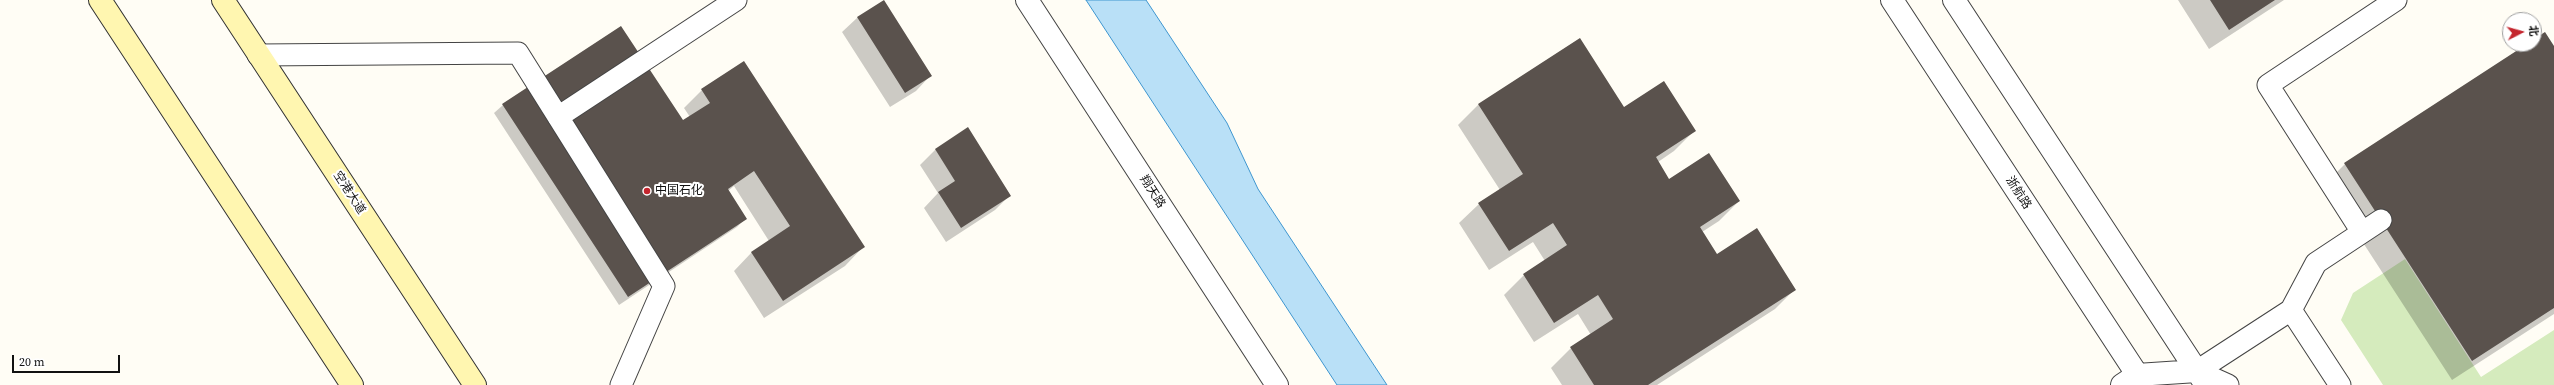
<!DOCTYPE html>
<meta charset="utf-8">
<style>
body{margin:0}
#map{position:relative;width:2554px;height:385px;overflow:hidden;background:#fffdf5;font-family:"Source Serif 4","Noto Sans SC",serif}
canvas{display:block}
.north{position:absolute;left:2502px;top:12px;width:40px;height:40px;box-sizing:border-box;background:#fff;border:1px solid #a0a0a0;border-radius:50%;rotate:84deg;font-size:11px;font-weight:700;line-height:16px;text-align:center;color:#111}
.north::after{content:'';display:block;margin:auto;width:14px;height:18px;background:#c4262e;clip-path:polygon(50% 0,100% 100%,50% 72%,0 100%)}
.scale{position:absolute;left:12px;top:355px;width:108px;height:18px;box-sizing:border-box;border:2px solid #111;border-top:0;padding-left:5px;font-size:12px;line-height:14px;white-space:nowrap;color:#111;-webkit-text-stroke:3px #fff;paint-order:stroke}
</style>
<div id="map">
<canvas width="2554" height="385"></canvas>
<div class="north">北</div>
<div class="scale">20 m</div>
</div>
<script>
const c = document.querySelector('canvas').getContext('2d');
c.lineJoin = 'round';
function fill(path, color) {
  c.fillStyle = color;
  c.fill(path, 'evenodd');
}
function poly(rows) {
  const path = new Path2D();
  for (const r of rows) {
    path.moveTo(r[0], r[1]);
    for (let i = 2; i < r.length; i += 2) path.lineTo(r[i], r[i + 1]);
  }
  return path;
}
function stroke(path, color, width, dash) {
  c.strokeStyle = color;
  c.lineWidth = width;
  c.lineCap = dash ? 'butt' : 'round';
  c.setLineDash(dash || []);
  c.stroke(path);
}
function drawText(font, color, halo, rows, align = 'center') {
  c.font = font + ' "Source Serif 4","Noto Sans SC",serif';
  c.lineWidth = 4;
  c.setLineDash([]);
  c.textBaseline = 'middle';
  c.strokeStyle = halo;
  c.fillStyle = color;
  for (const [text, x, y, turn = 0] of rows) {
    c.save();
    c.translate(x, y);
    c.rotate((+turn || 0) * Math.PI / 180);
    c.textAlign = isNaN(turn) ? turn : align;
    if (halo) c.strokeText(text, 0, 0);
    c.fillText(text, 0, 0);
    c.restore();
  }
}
const green = poly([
 [2405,259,2481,377,2554,330,2554,385,2383,385,2341,320,2353,293]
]);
const water = poly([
 [1086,0,1146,0,1227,123,1258,189,1387,385,1337,385,1086,0]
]);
const shadow = poly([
 [2178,0,2284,0,2209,49],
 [883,1,930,76,916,91,890,107,842,32,857,18],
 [1579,39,1624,108,1694,131,1674,151,1658,162,1669,180,1739,201,1719,221,1702,232,1717,256,1795,289,1775,309,1657,385,1562,385,1551,368,1571,348,1591,335,1578,314,1534,342,1504,295,1524,275,1545,261,1533,242,1489,270,1459,223,1479,204,1500,190,1458,125,1478,105],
 [2534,40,2554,47,2554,314,2452,380,2325,184,2345,164,2528,44,2534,44],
 [702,90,863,247,845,266,764,318,734,271,752,252,769,241,734,186,728,191,745,219,737,227,619,305,494,113,503,105,683,122,690,117,684,108],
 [967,129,1010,195,995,210,946,242,924,208,938,193,920,165,935,150]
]);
const building = poly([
 [884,0,932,76,905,93,857,17],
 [2210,0,2275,0,2229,30],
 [621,26,683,120,710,103,701,89,744,61,865,247,783,301,751,252,790,226,754,171,728,189,747,219,628,297,502,104],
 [2545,32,2554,46,2554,308,2472,361,2344,163,2527,44,2534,44,2534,39],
 [1580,38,1624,107,1664,81,1696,131,1656,157,1669,179,1709,153,1740,201,1700,227,1717,254,1757,228,1796,290,1648,385,1594,385,1570,347,1613,319,1598,295,1554,323,1523,274,1567,245,1553,223,1509,251,1478,203,1523,174,1478,104],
 [968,127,1011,196,961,228,938,192,955,181,935,149]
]);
const service = poly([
 [258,55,518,53,664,286,621,385],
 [558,117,736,0],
 [2362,232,2268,85,2396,0],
 [2291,310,2340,385],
 [2197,371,2291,310,2316,263,2381,220],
 [2197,371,2228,385]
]);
const minor = poly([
 [1027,0,1277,385],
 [1892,0,2144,385],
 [1954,0,2206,385],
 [2122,385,2137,375,2197,371]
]);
const secondary = poly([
 [100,0,352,385],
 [223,0,475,385]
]);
const markers = [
 [647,191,4,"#c4262e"]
];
const poiNames = [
 ["中国石化",655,191]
];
const streetNames = [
 ["翔天路",1152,192,57],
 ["空港大道",349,193,57],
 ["浙航路",2018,193,57]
];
fill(green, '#d5ebbd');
fill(water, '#b9e0f7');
stroke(water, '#3f96cf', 1);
fill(shadow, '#0003');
fill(building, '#5a524d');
stroke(service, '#444', 23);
stroke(minor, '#444', 24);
stroke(secondary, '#333', 24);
stroke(service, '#fff', 21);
stroke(minor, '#fff', 22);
stroke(secondary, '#fff6b0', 22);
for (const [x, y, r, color] of markers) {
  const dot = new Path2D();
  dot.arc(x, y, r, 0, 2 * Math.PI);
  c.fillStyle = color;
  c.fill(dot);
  stroke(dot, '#fff', 1.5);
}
drawText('12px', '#111', '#fff', poiNames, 'left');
drawText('12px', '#111', '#fff', streetNames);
</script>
